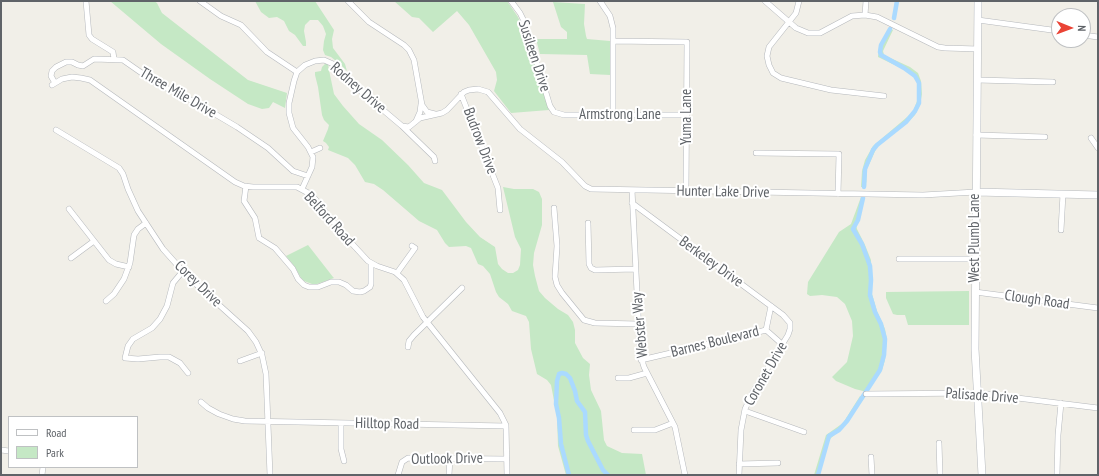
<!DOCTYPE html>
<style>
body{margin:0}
#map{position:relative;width:1099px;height:476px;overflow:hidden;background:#f1efe8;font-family:"PT Sans Narrow",sans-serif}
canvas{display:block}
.frame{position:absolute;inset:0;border:2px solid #5f6368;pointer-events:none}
.legend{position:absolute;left:8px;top:416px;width:130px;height:52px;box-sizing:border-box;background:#fff;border:1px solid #bfc1c3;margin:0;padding:5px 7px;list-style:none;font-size:12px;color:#5f6368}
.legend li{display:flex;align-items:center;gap:8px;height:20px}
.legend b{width:20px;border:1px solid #bfc1c3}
.north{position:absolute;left:1051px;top:8px;width:40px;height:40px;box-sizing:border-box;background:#fff;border:1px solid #bfc1c3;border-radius:50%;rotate:91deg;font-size:11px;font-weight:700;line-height:16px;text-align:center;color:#5f6368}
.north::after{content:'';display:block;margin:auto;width:14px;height:18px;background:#ea4335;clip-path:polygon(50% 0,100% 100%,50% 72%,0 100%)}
</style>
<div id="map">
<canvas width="1099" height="476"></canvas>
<div class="frame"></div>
<ul class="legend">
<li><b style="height:5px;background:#fff"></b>Road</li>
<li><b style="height:11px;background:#c5e8c5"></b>Park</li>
</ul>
<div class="north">N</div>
</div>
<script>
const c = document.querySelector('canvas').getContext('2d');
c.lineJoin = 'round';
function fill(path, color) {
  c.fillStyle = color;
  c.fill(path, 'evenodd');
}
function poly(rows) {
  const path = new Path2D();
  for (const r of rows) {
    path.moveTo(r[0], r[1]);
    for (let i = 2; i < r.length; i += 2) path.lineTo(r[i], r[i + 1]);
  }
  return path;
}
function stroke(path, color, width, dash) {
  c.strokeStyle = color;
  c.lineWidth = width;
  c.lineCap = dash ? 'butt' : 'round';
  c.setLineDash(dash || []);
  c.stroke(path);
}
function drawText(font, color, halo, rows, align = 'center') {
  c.font = font + ' "PT Sans Narrow",sans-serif';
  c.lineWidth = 4;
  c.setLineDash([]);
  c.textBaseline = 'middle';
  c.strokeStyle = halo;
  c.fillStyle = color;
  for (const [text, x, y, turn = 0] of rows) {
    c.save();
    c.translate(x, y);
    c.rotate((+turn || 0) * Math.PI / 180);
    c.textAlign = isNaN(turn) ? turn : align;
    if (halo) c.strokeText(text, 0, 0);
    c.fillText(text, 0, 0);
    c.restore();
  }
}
const green = poly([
 [110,1,154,1,157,3,162,13,248,80,287,93,285,108,273,102,269,108,262,109,248,104,210,79,161,44],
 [255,1,315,1,334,30,332,39,333,48,345,64,347,71,340,64,331,57,325,55,323,50,324,41,326,34,323,26,318,20,310,20,305,25,304,31,306,42,306,46,303,46,295,35,289,31,284,21,277,17,269,18,261,12],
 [394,1,507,1,518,17,524,31,549,110,511,113,494,91,497,80,496,72,469,25,457,11,433,32,419,18,412,17],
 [553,2,585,4,584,24,586,36,587,39,610,41,610,75,590,74,587,55,540,54,536,39,567,39,567,32,561,27],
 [889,28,893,30,883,51,884,55,910,67,918,73,921,81,922,94,920,105,915,115,905,125,877,147,867,169,866,187,861,187,862,171,865,160,873,146,913,112,917,101,918,84,914,76,907,71,878,57,879,47],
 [326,63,328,64,329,70,334,94,343,106,359,124,382,140,408,165,424,183,442,190,466,222,480,237,495,247,498,264,502,269,508,273,513,273,518,270,520,265,521,249,515,237,503,187,514,189,533,189,539,192,542,199,542,225,534,253,533,265,535,276,539,291,545,298,558,309,568,315,573,322,575,330,575,343,583,358,590,364,589,375,591,390,601,411,604,440,607,446,622,453,642,454,646,475,566,475,558,446,557,416,551,385,547,380,537,374,531,349,529,322,526,316,512,311,508,304,499,297,496,292,490,274,483,266,478,264,471,248,466,246,449,247,445,243,437,230,419,221,383,190,374,184,365,182,355,165,348,158,328,150,329,147,326,143,323,141,328,129,329,125,324,120,322,115,318,87,315,75,315,72,321,71,322,67],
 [861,197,864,197,856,224,857,229,865,245,871,260,872,294,877,311,885,329,887,339,885,360,882,370,867,392,855,389,836,381,832,377,847,362,853,336,852,321,845,304,837,297,822,295,810,296,807,294,808,282,839,232,851,224],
 [308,245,333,277,334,278,317,284,312,284,304,281,301,278,295,267,286,256],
 [969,291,969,325,908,325,905,315,897,315,893,314,886,298,886,292],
 [860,396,865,397,844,427,831,438,828,442,819,475,814,475,826,435,843,423]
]);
const canal = poly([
 [894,18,897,1],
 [864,187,865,169,873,150,877,145,906,122,915,111,919,103,919,83,915,76,904,68,881,55,880,52,881,45,890,29],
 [569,475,561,444,559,418,556,404,557,381,559,374,562,373,566,374,570,378,575,391,577,401,585,412,586,435,588,441,603,470,608,475],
 [818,475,829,436,839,430,847,421,880,370,884,355,885,339,881,324,875,312,870,295,871,280,870,266,862,244,853,229,858,220,863,198]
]);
const street = poly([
 [86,1,89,35,92,39,113,52,114,59],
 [200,1,221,16,241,25,267,52,297,72],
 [348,1,369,22,404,45,409,50,414,60,422,105,427,112,435,114],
 [511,1,520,13,525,23,550,106,554,112,564,115,687,115],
 [600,1,610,16,613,28,613,116],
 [765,1,796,28,808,33,820,33,852,16,865,15,877,17,938,47,945,48,978,49],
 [799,1,796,13,769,47,767,56,769,65,773,73,781,78,831,90,884,96],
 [865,15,866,1],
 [978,20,1059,31],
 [1083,35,1098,37],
 [613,41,687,42,686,191],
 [977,80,1053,82],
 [55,83,51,76,52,71,56,67,66,62,72,62,78,65,83,66,94,59,123,60,156,83,193,101,237,127,268,148,293,171,308,176],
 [52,85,62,79,72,77,81,78,90,80,235,182,244,186,253,187,297,187,312,195,343,234,368,261,377,266,395,272,404,280,423,317,500,413,506,425,507,475],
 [461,94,498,188,500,210],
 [416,121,420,112,421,104],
 [402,126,409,127,420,118,442,113,447,110,464,92,469,90,478,89,488,92,520,129,562,162,585,186,591,189,923,195,976,192],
 [56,130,119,168,123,174,128,189,138,211,163,249,188,277,248,331,256,342,262,355,266,374,270,475],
 [976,135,1045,137],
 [1091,138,1098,148],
 [311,152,320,148],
 [756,153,839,154,838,194],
 [246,186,244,201,255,218,259,238,275,248,293,269,298,279,304,285,309,287,318,287,331,282,339,282,346,285,353,291,360,292,364,291,370,287,371,284,371,263],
 [302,189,312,167,313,157,308,147,293,128,289,113,289,103,294,81,297,72,305,65,315,61,324,60,333,64,357,88,402,126,434,157,435,161],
 [632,190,640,354,644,367,675,427,685,475],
 [632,203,783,315,790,323,790,329,788,335,753,392,745,409,741,430,739,475],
 [554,208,557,246,555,277,557,285,562,293,584,320,595,323,638,324],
 [69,209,109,260,116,264,129,267],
 [588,223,589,264,591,268,595,270,635,269],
 [1061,230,1063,194],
 [71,258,94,241],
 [899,259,975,259],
 [183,271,173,283,167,306,160,319,152,328,133,339,128,346,125,358,138,359,160,357,169,357,180,363,188,373],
 [397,273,415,248,412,246],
 [975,292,1098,308],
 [106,301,114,294,124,279,130,263,134,235,138,229,146,223],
 [766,330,771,306],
 [408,347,409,341,414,335,462,288],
 [641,360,743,336,766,330,783,345],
 [240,361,262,353],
 [618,378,629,378,647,373],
 [866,394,977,393,1098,408],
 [201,402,208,408,219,414,233,419,245,421,506,426],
 [745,411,804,432],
 [341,423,341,449,344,461],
 [634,430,655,430,673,423],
 [939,443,940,475],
 [1,450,9,451],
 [871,457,872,475],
 [739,464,778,463],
 [42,475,43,467],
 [398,475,402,462,408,458,507,459],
 [449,475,450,458],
 [1057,475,1058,435,1061,403]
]);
const secondary = poly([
 [978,1,975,349,982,475],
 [976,192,1098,195]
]);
const streetNames = [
 ["Susileen Drive",534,56,72],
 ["Rodney Drive",358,88,41],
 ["Three Mile Drive",178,93,30],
 ["Armstrong Lane",620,115],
 ["Yuma Lane",687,117,-90],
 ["Budrow Drive",480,141,69],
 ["Hunter Lake Drive",723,192,1],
 ["Belford Road",329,219,48],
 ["West Plumb Lane",975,238,-90],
 ["Berkeley Drive",711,262,36],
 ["Corey Drive",198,284,44],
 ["Clough Road",1037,300,8],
 ["Webster Way",640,325,-95],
 ["Barnes Boulevard",715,342,-14],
 ["Coronet Drive",766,374,-60],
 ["Palisade Drive",982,396,4],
 ["Hilltop Road",387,424,1],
 ["Outlook Drive",447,459,-1]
];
fill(green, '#c5e8c5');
stroke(canal, '#aadaff', 4.5);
stroke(street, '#b5b8bc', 6);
stroke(secondary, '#b6babf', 8);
stroke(street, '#fff', 5);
stroke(secondary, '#fff', 7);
drawText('15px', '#5f6368', '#fff', streetNames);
</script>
